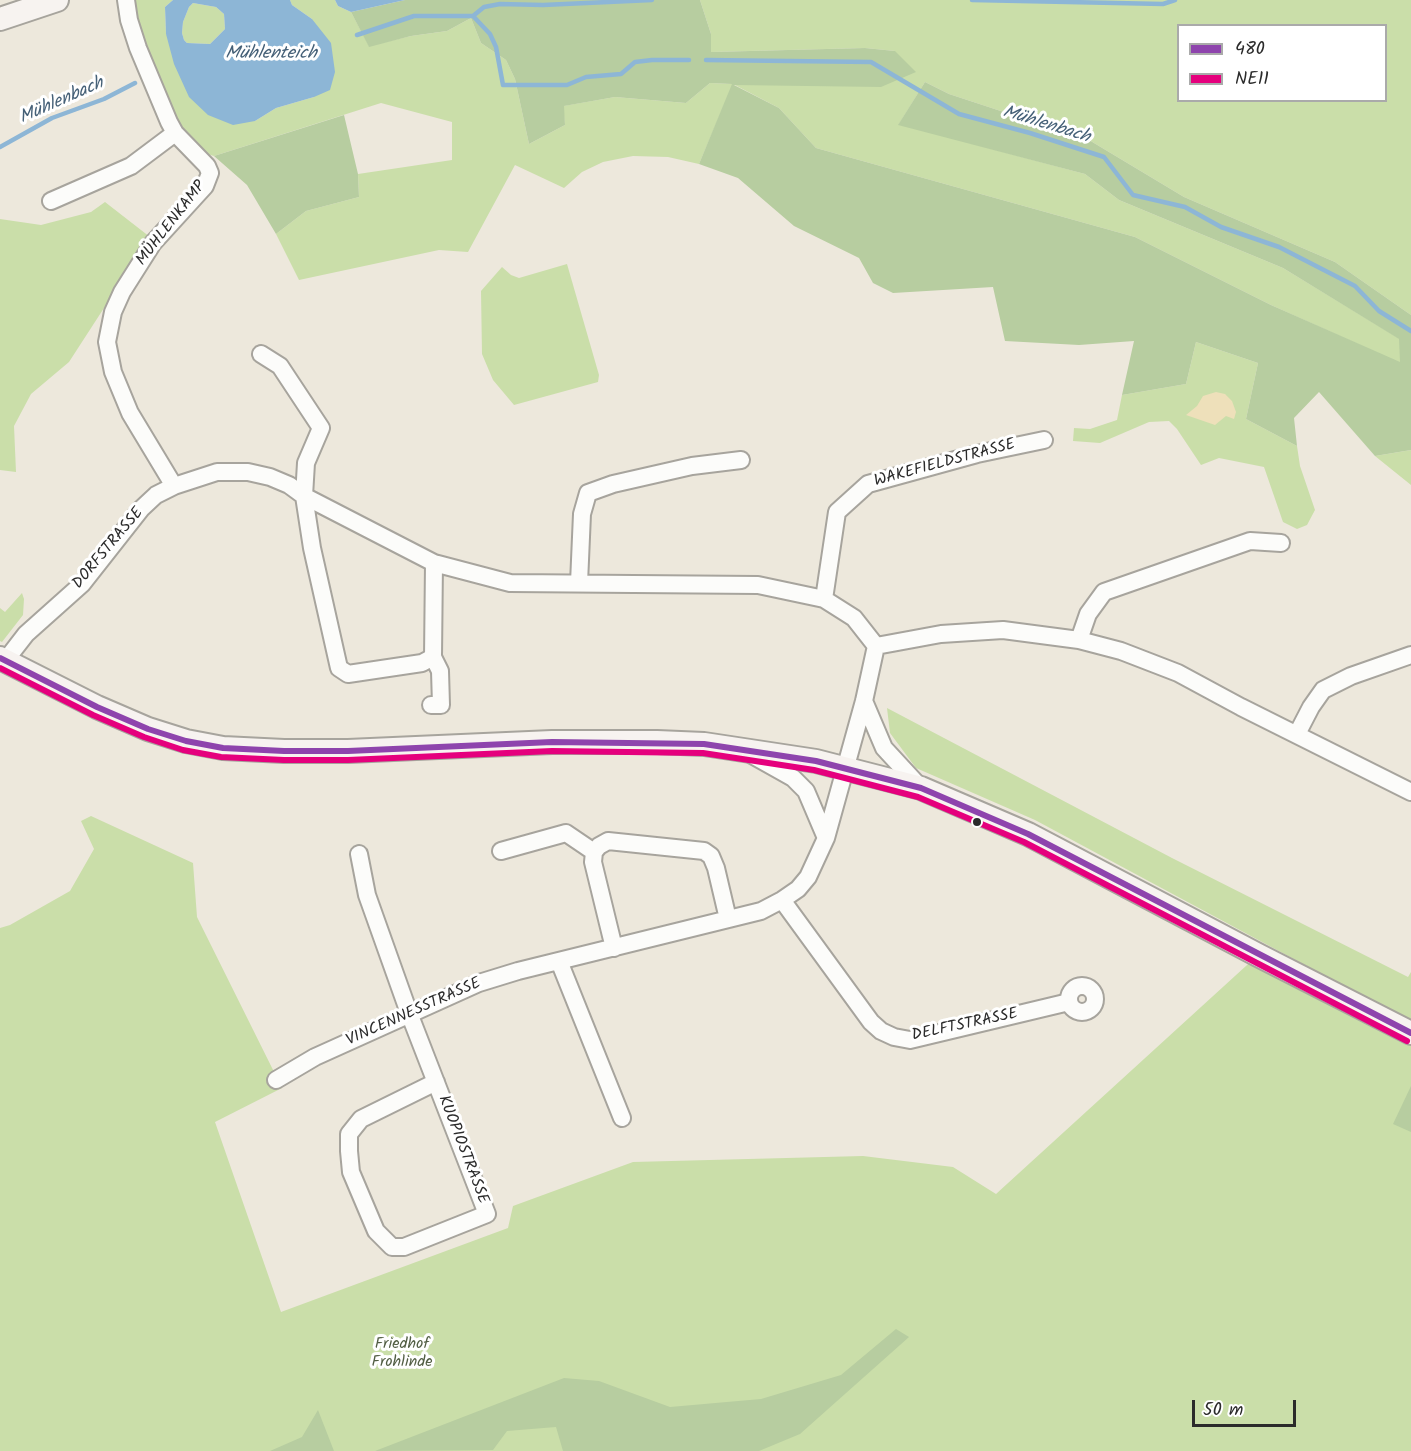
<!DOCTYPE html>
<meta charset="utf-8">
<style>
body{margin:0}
#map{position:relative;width:1411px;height:1451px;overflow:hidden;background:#ede8dc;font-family:Kalam,sans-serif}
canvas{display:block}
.legend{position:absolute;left:1177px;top:24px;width:210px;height:78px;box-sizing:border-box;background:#fff;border:2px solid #aaa;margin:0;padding:8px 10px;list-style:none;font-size:18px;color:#2b2b2b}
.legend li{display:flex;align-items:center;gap:12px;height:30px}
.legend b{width:30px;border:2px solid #aaa}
.scale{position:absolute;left:1192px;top:1400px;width:104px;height:27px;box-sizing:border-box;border:3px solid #2b2b2b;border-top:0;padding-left:8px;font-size:18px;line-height:21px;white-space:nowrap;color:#2b2b2b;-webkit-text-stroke:4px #fff;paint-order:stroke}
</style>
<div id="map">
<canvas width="1411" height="1451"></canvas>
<ul class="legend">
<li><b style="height:8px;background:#8e44ad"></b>480</li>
<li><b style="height:8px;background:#e5007d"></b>NE11</li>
</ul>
<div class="scale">50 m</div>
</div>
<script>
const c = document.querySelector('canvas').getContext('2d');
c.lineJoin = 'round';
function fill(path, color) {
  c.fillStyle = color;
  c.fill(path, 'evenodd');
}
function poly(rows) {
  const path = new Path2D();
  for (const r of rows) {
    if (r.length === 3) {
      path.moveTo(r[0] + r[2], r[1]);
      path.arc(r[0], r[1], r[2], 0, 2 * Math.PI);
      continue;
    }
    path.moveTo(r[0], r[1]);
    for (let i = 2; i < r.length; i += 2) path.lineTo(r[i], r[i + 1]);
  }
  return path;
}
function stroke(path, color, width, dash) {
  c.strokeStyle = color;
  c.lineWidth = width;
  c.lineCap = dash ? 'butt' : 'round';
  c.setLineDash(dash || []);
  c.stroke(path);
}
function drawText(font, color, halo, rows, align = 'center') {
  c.font = font + ' Kalam,sans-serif';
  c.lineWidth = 6;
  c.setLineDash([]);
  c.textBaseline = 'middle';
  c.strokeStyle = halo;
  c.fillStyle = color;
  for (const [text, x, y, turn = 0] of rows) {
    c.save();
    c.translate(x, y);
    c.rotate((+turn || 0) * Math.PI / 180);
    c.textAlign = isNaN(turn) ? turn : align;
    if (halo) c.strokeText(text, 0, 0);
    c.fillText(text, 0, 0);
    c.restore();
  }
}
const green = poly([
 [126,0,173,0,165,7,166,34,255,121,276,108,314,97,312,19,292,5,290,0,335,0,338,6,351,12,369,46,411,36,447,31,471,18,481,43,506,60,515,79,529,144,565,125,563,106,615,97,686,103,710,83,733,84,895,51,865,48,711,52,711,34,700,0,1411,0,1411,315,1335,262,1184,197,1089,140,949,94,925,82,899,124,1085,174,1119,200,1283,268,1400,339,1400,363,1271,305,1135,237,816,148,779,108,733,84,699,164,668,157,633,156,603,162,582,172,564,188,515,165,468,252,439,250,299,280,276,234,306,211,359,197,358,174,452,160,452,122,381,103,214,156,190,149,175,133],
 [1178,26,1386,26,1386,100,1178,100],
 [193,3,216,7,224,14,225,29,210,44,187,43,184,40,182,33,183,22,189,7],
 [105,202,150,237,69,362,31,394,14,426,16,472,0,470,0,219,41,225,91,212],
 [567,264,599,375,598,382,514,405,493,380,482,354,481,291,502,267,511,275,519,278],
 [1196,342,1258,363,1246,419,1297,446,1300,466,1315,510,1307,525,1297,529,1283,522,1264,467,1219,458,1201,465,1177,429,1169,421,1149,422,1100,443,1073,441,1074,428,1090,429,1117,420,1122,395,1186,384],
 [1411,450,1411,485,1375,456],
 [22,593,24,599,23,615,2,642,0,641,0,608,5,612],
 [887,708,1172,858,1408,977,1411,972,1411,1022,1035,820,916,768,890,733],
 [91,816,193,863,197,917,282,1088,215,1122,281,1312,508,1228,513,1206,633,1162,863,1156,953,1167,996,1194,1258,955,1411,1033,1411,1451,0,1451,0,928,10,925,70,891,94,849,81,821]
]);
const forest = poly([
 [405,0,700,0,711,34,711,52,865,48,895,51,916,72,881,87,734,85,779,108,816,148,1135,237,1271,305,1400,362,1399,339,1283,268,1119,200,1085,174,898,125,925,82,949,94,1089,140,1184,197,1335,262,1411,315,1411,450,1375,456,1319,392,1294,418,1297,446,1246,419,1258,363,1196,342,1186,384,1122,395,1134,341,1079,345,1005,341,993,287,893,293,873,283,859,258,794,226,738,178,699,164,732,84,710,83,686,103,615,97,564,106,565,125,529,144,515,79,506,60,481,43,471,18,447,31,411,36,369,47,351,12],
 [344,115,358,174,359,197,306,211,276,234,247,185,214,156],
 [1411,1086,1411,1132,1393,1124],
 [896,1329,909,1337,800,1434,759,1451,563,1451,556,1427,507,1431,493,1450,375,1451,564,1378,599,1381,670,1407,761,1399,841,1375],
 [318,1410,334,1451,270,1451,302,1437]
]);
const sand = poly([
 [1216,392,1225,394,1232,401,1236,412,1234,419,1226,416,1215,425,1186,415,1197,406,1203,396]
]);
const water = poly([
 [173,0,290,0,292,5,312,19,331,43,335,72,330,90,314,97,276,108,255,121,233,125,208,115,189,97,174,64,166,34,165,7],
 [193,3,216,7,224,14,225,29,210,44,187,43,184,40,182,33,183,22,189,7],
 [335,0,405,0,351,12,338,6]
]);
const stream = poly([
 [972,0,1163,4,1175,0],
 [473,16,490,34,496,47,503,85,567,85,586,77,621,74,635,62,652,60,689,60],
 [357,35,414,16,473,16,484,7,500,4,543,5,652,0],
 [706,60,871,62,959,114,1030,133,1104,157,1133,195,1185,207,1221,227,1279,247,1355,286,1379,311,1411,331],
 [0,147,52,118,104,99,135,83]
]);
const street = poly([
 [126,0,129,20,138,48,169,122,175,133,207,166,210,173,205,186,153,243,122,292,113,312,107,342,113,372,130,413,174,486],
 [51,201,131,166,175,133],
 [261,354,280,366,321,428,306,463,304,496,312,548,339,668,348,674,422,663,433,657],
 [579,583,582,514,588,493,613,484,692,466,741,460],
 [824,599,837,512,868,484,977,454,1044,440],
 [1079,640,1088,614,1104,592,1250,541,1281,543],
 [876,646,941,634,1003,630,1079,640,1121,651,1178,673,1241,707,1411,792],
 [5,661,26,634,82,584,141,509,156,495,174,486,217,472,248,472,270,477,289,485,304,496,434,563,510,583,758,585,824,599,854,618,876,646,864,701,826,838,808,877,798,889,782,900,761,911,518,971,479,983,315,1057,276,1080],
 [864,701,884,748,920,787],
 [431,705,441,705,440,671,433,657,434,563],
 [1297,734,1311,707,1323,690,1351,676,1411,655],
 [752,755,793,778,806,791,826,838],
 [501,851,566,833,594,852],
 [359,854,367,895,409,1013,487,1214,404,1247,392,1247,376,1231,351,1172,349,1151,349,1134,361,1119,436,1082],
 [782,900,871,1022,881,1031,894,1037,910,1040,1069,1002],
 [614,948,593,862,594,852,599,846,608,841,704,851,711,856,716,868,728,919],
 [559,961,622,1118],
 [1082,999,13]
]);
const secondary = poly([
 [0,19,57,0],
 [0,658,97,707,148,729,186,741,223,748,284,751,348,751,552,742,657,742,704,744,816,761,921,788,1028,834,1258,955,1411,1033]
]);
const bus1 = poly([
 [0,658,97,707,148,729,186,741,223,748,284,751,348,751,552,742,704,744,816,761,921,788,1028,834,1411,1033]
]);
const bus2 = poly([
 [0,668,93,715,144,737,183,750,221,757,284,760,348,760,552,751,703,753,814,770,918,797,1024,842,1407,1041]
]);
const markers = [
 [977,822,5,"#2b2b2b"]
];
const streetNames = [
 ["MÜHLENKAMP",172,224,-52],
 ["WAKEFIELDSTRASSE",945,464,-15],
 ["DORFSTRASSE",109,549,-50],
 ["VINCENNESSTRASSE",414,1013,-24],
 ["DELFTSTRASSE",965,1026,-12],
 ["KUOPIOSTRASSE",462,1150,69]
];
const parkNames = [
 ["Friedhof",402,1345],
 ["Frohlinde",402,1363]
];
const waterNames = [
 ["Mühlenteich",271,55],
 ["Mühlenbach",62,102,-24],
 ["Mühlenbach",1046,126,17]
];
fill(green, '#cadea9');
fill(forest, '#b7cda0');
fill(sand, '#eee0ba');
fill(water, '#8db6d6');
stroke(stream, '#8db6d6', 4.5);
stroke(street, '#a7a49d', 20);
stroke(secondary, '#a7a49d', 26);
stroke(street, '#fcfcfa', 16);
stroke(secondary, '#f7f3f0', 22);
stroke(bus1, '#8e44ad', 6);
stroke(bus2, '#e5007d', 6);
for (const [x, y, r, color] of markers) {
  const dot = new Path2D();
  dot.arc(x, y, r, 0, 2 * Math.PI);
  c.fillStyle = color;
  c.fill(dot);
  stroke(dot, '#fff', 2);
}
drawText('16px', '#2b2b2b', '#fff', streetNames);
drawText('16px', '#525e44', '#fff', parkNames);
drawText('italic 18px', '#456077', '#fff', waterNames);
</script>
